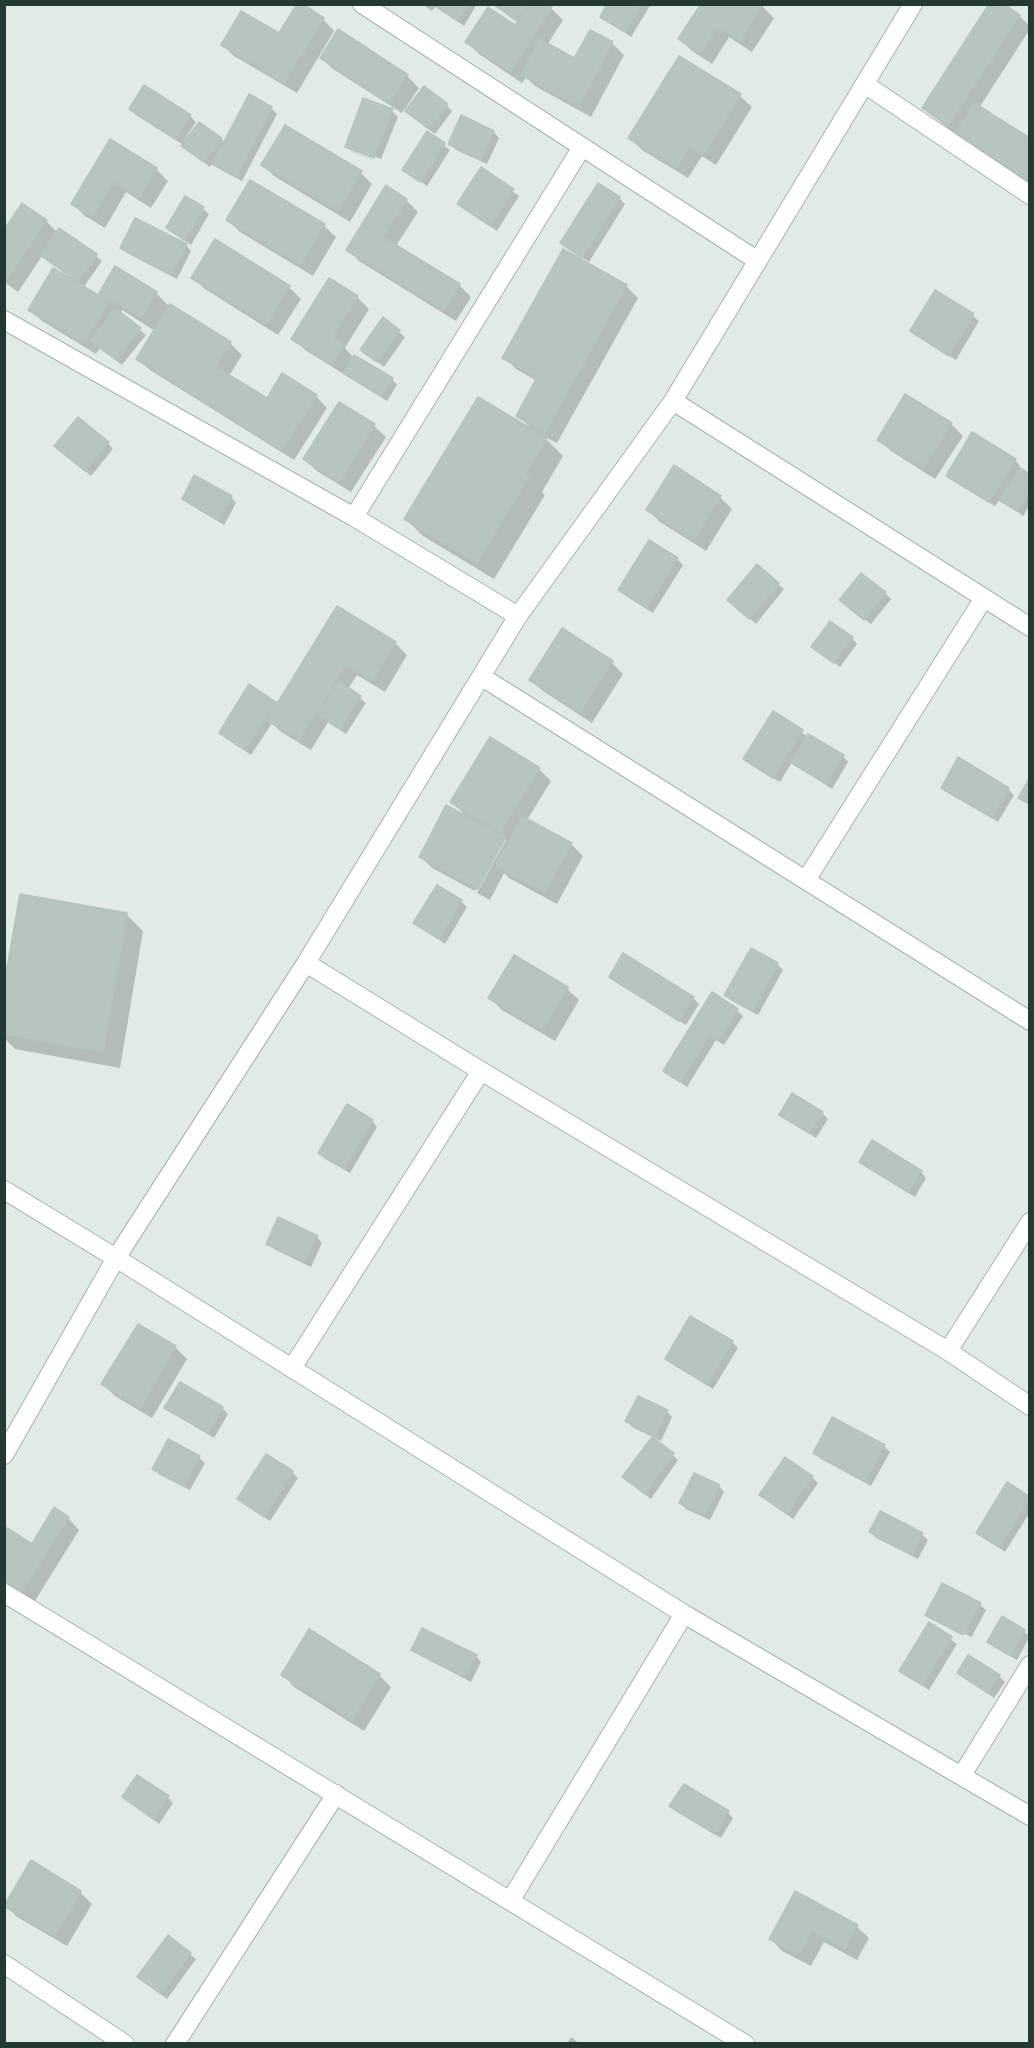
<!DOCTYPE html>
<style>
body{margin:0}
#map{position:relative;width:1034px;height:2048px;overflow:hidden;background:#e1ebe6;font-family:"DejaVu Sans",sans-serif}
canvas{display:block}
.frame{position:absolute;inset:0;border:6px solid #233a34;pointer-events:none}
</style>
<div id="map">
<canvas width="1034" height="2048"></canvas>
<div class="frame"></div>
</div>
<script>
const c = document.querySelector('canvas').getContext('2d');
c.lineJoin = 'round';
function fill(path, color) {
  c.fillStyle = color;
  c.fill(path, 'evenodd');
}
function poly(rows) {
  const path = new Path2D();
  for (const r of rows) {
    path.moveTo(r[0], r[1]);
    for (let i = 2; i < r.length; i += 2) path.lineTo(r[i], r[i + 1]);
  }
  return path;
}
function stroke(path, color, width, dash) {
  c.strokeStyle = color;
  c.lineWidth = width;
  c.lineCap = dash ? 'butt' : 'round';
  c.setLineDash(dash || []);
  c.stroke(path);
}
const shadow = poly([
 [422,4,477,4,464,26,436,6,432,11],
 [495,4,546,4,551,8,563,20,547,45,575,60,612,43,624,55,591,117,535,86,526,77,522,83,479,54,467,42,516,27,519,23],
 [609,4,651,4,631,37,602,17],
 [762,6,774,18,752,52,729,37,712,64,692,51,680,39],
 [1019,16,1030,26,1030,29,979,108,1030,139,1030,184,968,145,924,108],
 [323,19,334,31,297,93,234,56,222,45,280,35],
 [322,58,407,76,419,88,402,113,333,69],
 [679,58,740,96,752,107,716,165,702,156,688,178,642,150,630,138],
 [447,106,452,111,435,134,413,117],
 [271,108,277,114,242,181,220,169,213,163,210,167,183,146,221,139,225,143],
 [131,109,190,116,196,122,182,144,136,115],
 [392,111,398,117,381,159,351,148,351,151,380,163,352,152,347,146],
 [494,132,499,138,487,164,456,150,450,144],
 [428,134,450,150,427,186,404,170],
 [111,141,156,169,168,181,151,208,126,192,105,228,85,216,73,204],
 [263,165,361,173,372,184,350,222,274,176],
 [482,169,519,196,497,231,459,204],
 [186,198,203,209,209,214,191,245,167,228],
 [619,198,625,204,589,262,562,243],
 [406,200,418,212,396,246,459,285,471,297,456,321,359,261,348,249],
 [228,220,324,226,336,237,313,276,240,232],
 [46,221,58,233,96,256,102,261,83,288,98,298,156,293,170,307,230,343,242,355,229,376,267,400,316,396,327,408,294,460,150,370,138,359,155,331,122,310,120,314,146,335,122,365,100,348,96,354,42,321,30,310,73,279,42,256,18,292,4,282,4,233],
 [186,245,191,251,177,279,127,253,122,248],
 [563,251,627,287,638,298,557,443,543,436,563,456,542,492,545,495,494,579,423,536,406,519,532,429,518,415,537,381,516,369,504,357],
 [193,278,289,287,301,299,278,335,205,289],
 [935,292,973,316,979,321,956,360,918,336,912,331],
 [357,297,369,309,345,348,354,358,392,379,397,385,387,401,305,350,293,338],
 [383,319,405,337,384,367,362,350],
 [339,404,374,426,386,437,351,492,317,471,305,459],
 [951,424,963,436,935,479,891,451,879,440],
 [108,443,113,449,91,476,61,451],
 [1015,460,1020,466,1019,469,1030,476,1030,505,1023,516,1000,499,995,506,953,481,948,475],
 [231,497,236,503,224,525,189,504,183,499],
 [720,497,732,509,706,551,660,522,648,510],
 [677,559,683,565,653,613,626,596,620,590],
 [778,584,784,589,756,624,735,606],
 [885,593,891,599,871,624,847,606],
 [337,608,395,643,407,655,385,692,357,675,348,689,366,703,346,734,328,722,311,750,281,732,272,723,251,755,226,738,221,733,275,703,278,706],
 [852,638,857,644,840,667,813,647],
 [612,663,623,674,592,723,543,691,531,680],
 [773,713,808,737,843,756,848,762,832,789,792,762,780,782,751,765,745,759],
 [539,769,551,781,527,820,571,844,583,856,557,904,509,878,504,873,490,900,477,893,506,840,502,840,475,891,432,868,421,857,468,818,452,802],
 [942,787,1008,789,1014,795,998,822,948,793],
 [461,901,467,907,445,944,415,923],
 [126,914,143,931,120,1068,15,1049,4,1038,4,994],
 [751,950,777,964,783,970,758,1015,732,1001,726,995],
 [515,957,567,989,579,1000,555,1041,502,1010,490,998],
 [611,977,693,998,699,1004,686,1025,617,983],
 [737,1010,743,1016,724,1045,716,1040,687,1087,665,1071],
 [822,1113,828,1119,816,1138,787,1120,781,1115],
 [372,1121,377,1127,350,1173,325,1159,320,1153],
 [861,1161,921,1172,926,1178,915,1197,866,1167],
 [317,1237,322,1243,311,1267,274,1249,268,1243],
 [139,1326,175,1347,187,1359,152,1418,115,1396,103,1384],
 [732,1342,738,1348,713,1389,672,1364,666,1359],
 [166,1407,222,1408,228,1414,214,1438,172,1413],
 [667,1412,672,1417,661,1441,632,1427,627,1421],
 [169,1441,199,1458,205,1463,190,1490,160,1475,154,1469],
 [884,1446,890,1452,871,1486,821,1459,815,1453],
 [673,1455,678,1460,651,1499,630,1483],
 [292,1472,298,1478,270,1521,239,1499],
 [812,1477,818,1483,793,1519,761,1495],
 [1007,1484,1030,1498,1030,1512,1005,1552,978,1533],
 [719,1486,724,1492,710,1520,686,1509,680,1503],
 [68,1518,79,1530,33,1604,4,1585,4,1534,33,1546],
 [871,1532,922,1535,928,1540,918,1559,876,1538],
 [980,1605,986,1610,970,1640,971,1637,932,1616,932,1619,927,1614],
 [1002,1618,1030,1636,1017,1660,994,1647,989,1642],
 [929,1624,957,1644,929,1690,901,1671],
 [309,1631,379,1675,391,1687,364,1731,294,1687,283,1675],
 [413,1649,476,1656,481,1662,471,1682,419,1655],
 [959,1673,999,1676,1005,1682,994,1698],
 [168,1798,173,1803,159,1824,130,1802],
 [671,1806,728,1813,733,1818,721,1838,677,1812],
 [31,1862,80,1892,92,1904,67,1946,17,1917,6,1905],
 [795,1893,857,1927,869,1938,857,1960,824,1942,811,1966,782,1951,771,1939],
 [168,1937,196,1959,167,1999,145,1982],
 [571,2037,580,2044,567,2044]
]);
const building = poly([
 [297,4,302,4,324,18,284,83,221,45,241,11,279,33,297,4],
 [432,4,468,4,458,21,432,4],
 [493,4,526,4,515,20,493,4],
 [529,4,548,4,552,7,510,72,465,42,488,7,515,25,529,4],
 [607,4,642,4,625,32,600,17,607,4],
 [701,4,761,4,763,5,740,41,717,27,700,54,678,39,701,4],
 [989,4,1004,4,1020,15,948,126,922,108,989,4],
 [338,29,408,75,389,103,320,58,338,29],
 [590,30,613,42,579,106,521,75,540,39,574,58,590,30],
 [679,56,741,94,704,155,690,146,676,168,628,138,679,56],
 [144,85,191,115,175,139,129,109,144,85],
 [424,86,448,104,429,129,405,111,424,86],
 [249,94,272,107,236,177,212,164,249,94],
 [363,98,393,109,374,158,345,147,363,98],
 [974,103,1030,138,1030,181,955,134,974,103],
 [461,115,494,131,481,160,448,144,461,115],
 [199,122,222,138,204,162,181,146,199,122],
 [285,125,362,171,338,211,261,165,285,125],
 [427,131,445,143,420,182,402,170,427,131],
 [110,139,157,168,139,197,114,182,93,217,71,204,110,139],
 [481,167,514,189,490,226,457,204,481,167],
 [250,180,325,224,300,265,226,220,250,180],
 [598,183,620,197,582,258,560,243,598,183],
 [386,185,407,199,383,237,460,284,444,310,346,250,386,185],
 [185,196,204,207,184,240,166,228,185,196],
 [22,203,47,220,6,281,4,230,22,203],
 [135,218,187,244,171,275,120,248,135,218],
 [59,228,97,254,78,282,40,255,59,228],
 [215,239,290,286,266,324,191,278,215,239],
 [563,249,627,285,545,433,516,416,537,377,502,358,563,249],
 [115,266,157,292,141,318,110,300,84,343,28,310,53,268,98,295,115,266],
 [329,278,358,296,332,338,344,345,332,365,291,339,329,278],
 [935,290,974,314,949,356,910,331,935,290],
 [170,304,231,342,216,367,267,398,282,373,317,395,282,450,136,359,170,304],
 [115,308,141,328,116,360,90,341,115,308],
 [383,317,400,330,377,362,360,350,383,317],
 [354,355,393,378,381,396,343,373,354,355],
 [905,394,952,423,923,468,877,440,905,394],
 [478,397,547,438,525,475,529,477,477,563,404,519,478,397],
 [339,402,375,424,339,482,303,459,339,402],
 [78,417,109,442,85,471,54,446,78,417],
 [972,432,1016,459,989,502,946,476,972,432],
 [674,465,721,496,694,540,646,510,674,465],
 [1020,468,1030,474,1030,491,1017,511,999,500,1020,468],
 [194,475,232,496,218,520,182,499,194,475],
 [649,540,678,558,647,608,618,590,649,540],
 [757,564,779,583,749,619,727,600,757,564],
 [861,573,886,592,864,620,839,600,861,573],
 [337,606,396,642,373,681,345,665,299,740,267,720,337,606],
 [830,621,853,637,833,663,811,647,830,621],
 [562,628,613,661,580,712,529,680,562,628],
 [339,681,361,696,339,729,317,714,339,681],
 [249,684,276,702,245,750,219,733,249,684],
 [773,711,803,730,773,778,743,759,773,711],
 [808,734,844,755,826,784,790,762,808,734],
 [490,737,540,768,500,832,450,802,490,737],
 [958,757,1009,788,992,817,941,788,958,757],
 [1030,777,1030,804,1018,798,1030,777],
 [446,805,506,837,478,889,419,857,446,805],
 [522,816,572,843,545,893,495,866,522,816],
 [437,885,462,900,439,939,413,923,437,885],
 [20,894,127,913,103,1052,4,1034,4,985,20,894],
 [751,948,778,963,752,1011,724,995,751,948],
 [623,953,694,997,679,1021,609,977,623,953],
 [514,955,568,987,542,1031,488,998,514,955],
 [712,992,738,1009,718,1040,710,1035,680,1082,663,1071,712,992],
 [792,1093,823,1112,809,1133,779,1115,792,1093],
 [347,1104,373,1120,344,1168,318,1153,347,1104],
 [872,1140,922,1171,908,1192,859,1162,872,1140],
 [278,1217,318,1236,305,1262,266,1244,278,1217],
 [690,1316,733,1341,707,1384,665,1359,690,1316],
 [138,1324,176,1346,140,1408,101,1384,138,1324],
 [180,1382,223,1407,208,1433,164,1408,180,1382],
 [638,1396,668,1410,655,1436,625,1421,638,1396],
 [832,1417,885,1445,865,1481,813,1453,832,1417],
 [652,1437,674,1453,645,1494,622,1477,652,1437],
 [168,1439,200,1456,184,1486,152,1469,168,1439],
 [266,1454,293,1471,264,1517,237,1499,266,1454],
 [785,1457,813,1476,787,1514,759,1495,785,1457],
 [694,1473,720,1485,704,1515,679,1503,694,1473],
 [1007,1482,1030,1497,999,1547,976,1533,1007,1482],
 [54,1507,69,1517,21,1593,4,1582,4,1531,7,1528,32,1544,54,1507],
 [880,1511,923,1533,912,1555,869,1532,880,1511],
 [942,1583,981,1603,963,1635,925,1615,942,1583],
 [1002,1616,1025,1630,1011,1656,987,1642,1002,1616],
 [929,1622,952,1637,922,1685,899,1671,929,1622],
 [422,1628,477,1655,465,1677,411,1650,422,1628],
 [309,1629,380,1674,352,1720,281,1675,309,1629],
 [968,1655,1000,1675,988,1693,957,1673,968,1655],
 [137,1775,169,1796,153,1819,122,1797,137,1775],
 [684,1784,729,1811,715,1834,669,1806,684,1784],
 [31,1860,81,1891,55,1936,4,1906,31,1860],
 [795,1891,858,1925,845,1949,812,1931,799,1955,769,1939,795,1891],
 [168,1935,191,1953,161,1994,137,1977,168,1935]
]);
const minor = poly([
 [362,4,758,261],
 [866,85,1030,195],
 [4,320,354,517,518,616],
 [673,401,1030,627],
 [354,517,582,147],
 [482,677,1030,1021],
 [806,880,984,598],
 [306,963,481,1071,948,1351,1030,1406],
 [4,1190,116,1258,684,1614,1030,1816],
 [948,1351,1030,1222],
 [292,1368,481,1071],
 [4,1455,116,1258,306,963,518,616,673,401,913,4],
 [4,1593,745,2044],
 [962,1775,1030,1665],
 [510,1901,684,1614],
 [4,1964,125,2044],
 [175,2044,336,1794]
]);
fill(shadow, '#0003');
fill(building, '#b7c5bf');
stroke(building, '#b4c4bd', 1.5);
stroke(minor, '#a4b2ad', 20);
stroke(minor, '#fff', 18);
</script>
